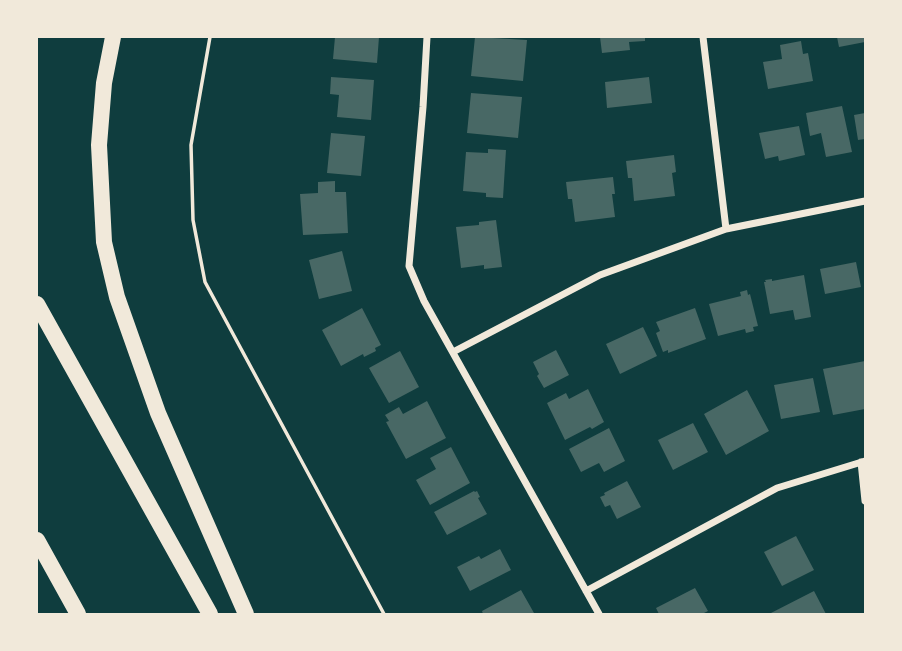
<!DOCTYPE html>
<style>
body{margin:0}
#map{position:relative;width:902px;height:651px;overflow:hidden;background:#0f3d3e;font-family:"IBM Plex Serif",serif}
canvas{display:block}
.frame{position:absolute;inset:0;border:38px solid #f1e9da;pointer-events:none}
</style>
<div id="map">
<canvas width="902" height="651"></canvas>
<div class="frame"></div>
</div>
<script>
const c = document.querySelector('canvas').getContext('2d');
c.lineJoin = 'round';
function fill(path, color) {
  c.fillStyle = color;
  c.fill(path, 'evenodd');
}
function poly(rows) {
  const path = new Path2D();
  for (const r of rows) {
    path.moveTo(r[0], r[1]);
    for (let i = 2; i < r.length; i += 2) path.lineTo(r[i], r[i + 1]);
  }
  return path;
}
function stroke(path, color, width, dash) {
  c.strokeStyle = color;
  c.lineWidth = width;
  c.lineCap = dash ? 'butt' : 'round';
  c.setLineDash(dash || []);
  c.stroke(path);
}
const building = poly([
 [335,37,379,37,377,63,333,59],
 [475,37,527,40,523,81,471,76],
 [600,37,645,37,645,41,629,42,630,50,602,53],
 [837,37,864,37,865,42,839,47],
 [801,41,803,54,808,53,813,81,768,89,763,62,782,59,780,45],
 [331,77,374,80,371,120,337,117,339,95,330,94],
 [649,77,652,103,607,108,605,82],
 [471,93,522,97,518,138,467,133],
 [842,106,852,152,826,157,821,133,810,136,806,113],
 [865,113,865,139,858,140,854,115],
 [799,126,805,155,779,161,778,156,765,159,759,133],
 [331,133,365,136,361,176,327,173],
 [488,149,506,150,503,198,486,197,486,193,463,191,466,152,488,153],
 [674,155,676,172,672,173,675,196,634,201,632,178,628,178,626,161],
 [613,177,615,194,612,194,615,217,575,222,572,199,568,199,566,182],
 [335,181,335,192,346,192,348,233,303,235,300,194,318,193,318,182],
 [496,220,502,267,484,269,484,265,461,268,456,227,479,225,479,222],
 [342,251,352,291,319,299,309,260],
 [856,262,861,287,825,294,820,269],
 [804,275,811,317,795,320,793,310,770,314,764,282,766,282,765,280,772,279,772,281],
 [747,290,748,295,750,294,758,326,753,327,754,331,746,333,745,329,718,336,709,304,741,296,740,292],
 [362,308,381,345,375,348,376,351,364,357,363,354,341,366,322,330],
 [695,308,706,339,668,353,668,350,663,352,656,333,660,331,656,322],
 [643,327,657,356,620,374,606,344],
 [556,350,569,375,544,388,537,376,539,374,533,362],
 [400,351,419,387,389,403,369,368],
 [865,361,865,409,833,415,823,369],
 [813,378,820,412,781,419,774,385],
 [588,389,604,422,592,429,590,427,565,440,547,403,566,393,569,399],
 [747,390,769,431,726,455,704,414],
 [427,401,446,438,406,459,386,422,389,421,385,415,399,407,403,414],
 [693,423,708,452,673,470,658,440],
 [609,428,625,461,604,472,599,463,581,472,569,449],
 [451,447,470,483,430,505,416,480,436,469,430,458],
 [627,481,641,507,617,519,610,505,605,507,600,497,605,495,604,493],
 [474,491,475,492,477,491,480,497,478,498,487,514,447,535,434,512],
 [796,536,814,570,782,586,764,552],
 [500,549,511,570,470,591,457,567,479,556,481,559],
 [695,588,708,611,702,614,659,614,656,608],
 [521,590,534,613,531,614,483,614,482,611],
 [814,591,826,614,769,614]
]);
const path = poly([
 [210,37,191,145,193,220,205,282,384,614]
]);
const minor = poly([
 [427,37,423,107,409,266,424,301,599,614],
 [703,37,726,229],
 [453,352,600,275,726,229,865,201],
 [861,462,865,501],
 [586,591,777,488,865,461]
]);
const motorway = poly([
 [113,37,104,83,99,145,104,242,117,297,158,413,246,614],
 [37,304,210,614],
 [37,540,78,614]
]);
fill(building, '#486865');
stroke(path, '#f1e9da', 3.5);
stroke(minor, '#f1e9da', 7);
stroke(motorway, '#f1e9da', 16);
</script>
